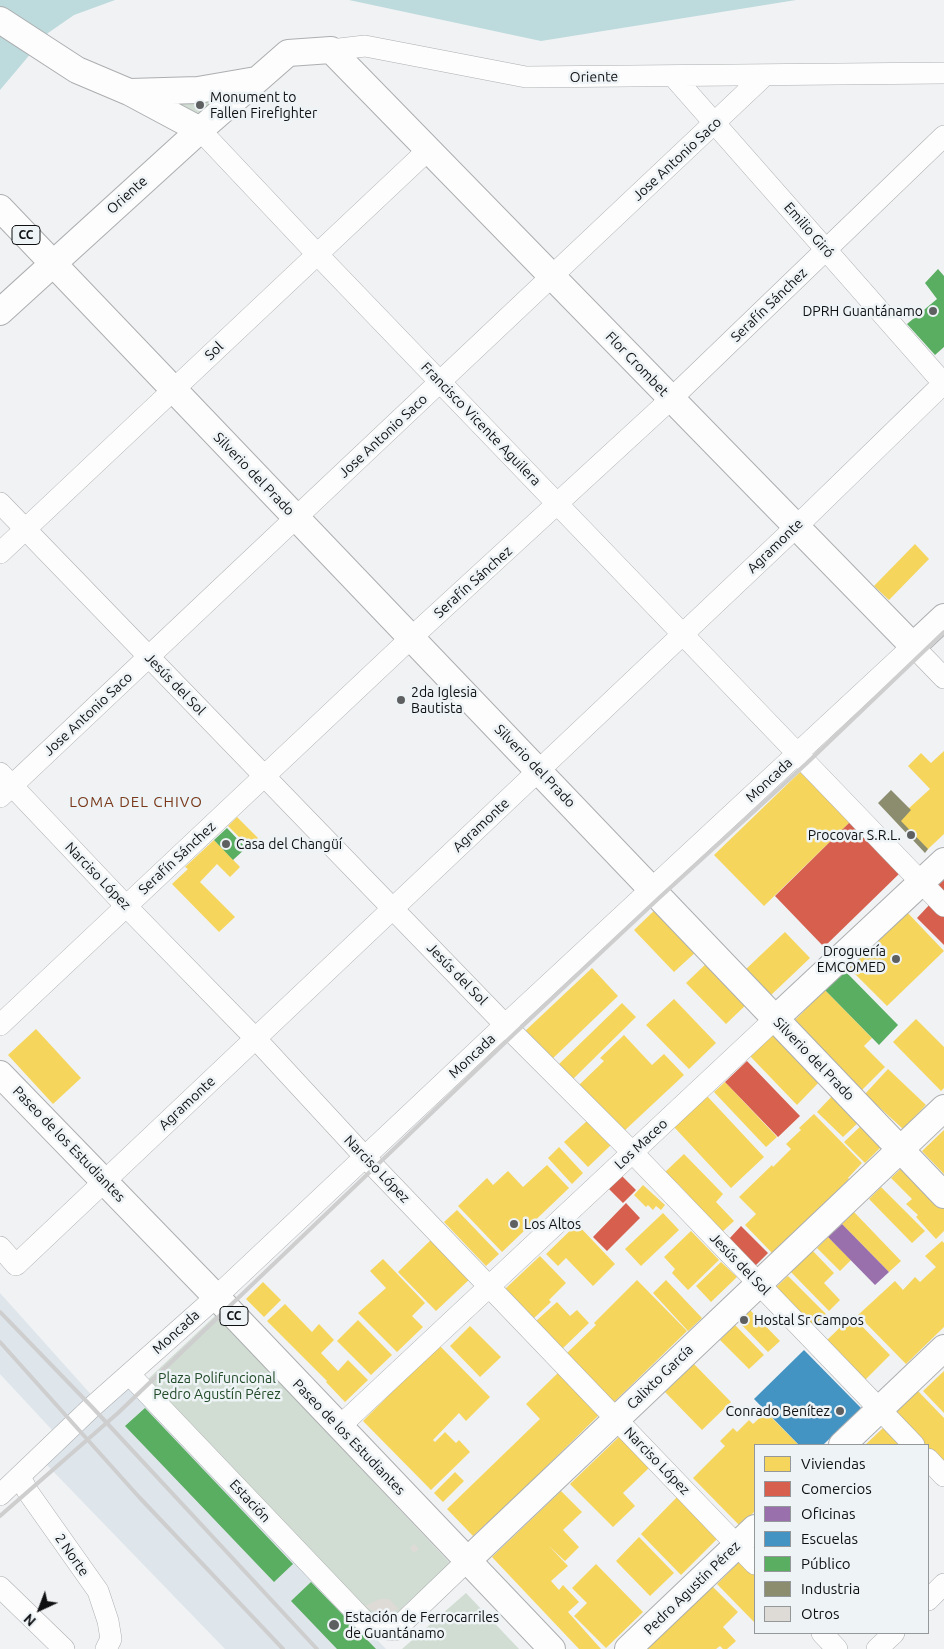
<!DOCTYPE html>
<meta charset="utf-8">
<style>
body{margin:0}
#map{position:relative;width:944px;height:1649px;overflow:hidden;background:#f0f2f4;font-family:Ubuntu,sans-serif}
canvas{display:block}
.legend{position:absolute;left:754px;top:1444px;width:175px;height:190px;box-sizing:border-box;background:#eef3f6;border:1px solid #95989b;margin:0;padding:6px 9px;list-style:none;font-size:15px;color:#0f1012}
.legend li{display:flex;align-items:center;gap:10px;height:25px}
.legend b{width:25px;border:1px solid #95989b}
.north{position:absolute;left:15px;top:1584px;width:50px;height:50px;-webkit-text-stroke:4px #eef3f6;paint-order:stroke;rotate:223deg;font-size:14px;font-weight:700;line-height:20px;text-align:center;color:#0f1012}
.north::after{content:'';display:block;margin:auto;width:18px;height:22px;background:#0f1012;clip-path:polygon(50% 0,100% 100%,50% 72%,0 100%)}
</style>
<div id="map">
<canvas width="944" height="1649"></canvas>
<ul class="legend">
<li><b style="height:14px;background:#f6d55c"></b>Viviendas</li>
<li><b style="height:14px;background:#d6604d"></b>Comercios</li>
<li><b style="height:14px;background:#9970ab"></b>Oficinas</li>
<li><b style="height:14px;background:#4393c3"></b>Escuelas</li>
<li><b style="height:14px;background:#5aae61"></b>Público</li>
<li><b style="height:14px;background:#8c8c6e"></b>Industria</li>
<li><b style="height:14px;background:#dedbd7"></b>Otros</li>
</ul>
<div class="north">N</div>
</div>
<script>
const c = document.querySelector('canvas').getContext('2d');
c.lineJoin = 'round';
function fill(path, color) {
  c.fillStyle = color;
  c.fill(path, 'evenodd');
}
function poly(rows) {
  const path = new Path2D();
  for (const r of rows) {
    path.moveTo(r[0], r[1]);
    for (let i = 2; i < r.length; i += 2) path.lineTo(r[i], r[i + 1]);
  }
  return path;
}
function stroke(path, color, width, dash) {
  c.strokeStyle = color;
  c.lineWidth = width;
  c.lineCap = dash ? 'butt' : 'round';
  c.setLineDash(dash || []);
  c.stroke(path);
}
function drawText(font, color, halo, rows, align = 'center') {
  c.font = font + ' Ubuntu,sans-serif';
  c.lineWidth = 5;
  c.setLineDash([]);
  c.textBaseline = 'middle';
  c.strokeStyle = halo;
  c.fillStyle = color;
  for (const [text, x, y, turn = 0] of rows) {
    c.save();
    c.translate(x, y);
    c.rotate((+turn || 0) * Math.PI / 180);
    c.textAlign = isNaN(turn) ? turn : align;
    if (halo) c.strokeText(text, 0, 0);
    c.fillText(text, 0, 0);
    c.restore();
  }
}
const built = poly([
 [0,1293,104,1409,129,1386,386,1649,225,1649,46,1464,66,1445,0,1374]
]);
const green = poly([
 [228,94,199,119,171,104],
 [216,1315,450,1563,389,1620,374,1618,145,1382],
 [466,1593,519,1649,402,1649]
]);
const water = poly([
 [0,0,115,0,74,15,48,33,0,90],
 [349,0,796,0,541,41]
]);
const homes = poly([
 [915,544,929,559,889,600,874,586],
 [944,751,944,834,927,850,896,820,930,789,908,766,921,753,931,763],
 [800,772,850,822,764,906,714,855],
 [237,817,258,838,249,847,228,826],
 [214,840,240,867,230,877,217,864,200,882,235,917,219,932,172,884,188,869,185,867],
 [658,907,698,950,674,972,634,930],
 [905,910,944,951,887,1006,847,966],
 [785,932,810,958,770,996,745,970],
 [708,962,748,1003,726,1024,686,983],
 [592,968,618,996,550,1061,523,1033],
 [825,990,872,1038,864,1046,885,1067,862,1090,795,1020],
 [674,999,716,1043,689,1069,646,1025],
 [622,1003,636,1017,572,1080,558,1065],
 [916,1019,944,1047,944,1088,941,1091,893,1042],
 [779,1028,825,1076,797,1105,750,1056],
 [36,1029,81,1078,53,1104,8,1055],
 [624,1035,652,1065,664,1054,684,1075,623,1132,579,1085,604,1061,600,1058],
 [888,1069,926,1105,903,1129,865,1094],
 [725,1082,777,1137,766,1147,714,1092],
 [835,1093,861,1120,843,1137,817,1112],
 [707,1096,764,1157,731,1188,674,1127],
 [814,1114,862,1163,848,1178,849,1179,773,1254,745,1225,756,1214,739,1197,772,1165,773,1167,791,1149,786,1144,801,1130,799,1128],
 [588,1120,611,1145,588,1167,564,1142],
 [864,1123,884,1144,865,1163,844,1142],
 [944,1130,944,1174,922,1151],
 [559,1147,583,1173,572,1184,548,1158],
 [684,1154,723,1194,716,1202,734,1221,722,1232,690,1201,692,1199,677,1183,675,1185,664,1173],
 [906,1164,944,1203,944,1231,936,1239,916,1217,918,1215,906,1204,912,1199,891,1178],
 [547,1165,569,1188,502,1252,458,1206,487,1178,493,1185,508,1171,523,1187],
 [643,1185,665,1205,661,1210,656,1206,653,1210,648,1205,646,1207,634,1195],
 [881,1187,925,1231,912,1243,869,1199],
 [457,1210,499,1254,486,1266,444,1222],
 [854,1212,901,1261,889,1272,842,1224],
 [663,1213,679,1230,641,1266,625,1249],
 [577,1224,615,1264,593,1286,566,1258,558,1266,546,1254],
 [691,1231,719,1260,688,1290,672,1273,675,1269,664,1257],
 [434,1237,472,1277,436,1311,398,1272],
 [828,1237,851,1260,840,1271,817,1248],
 [942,1241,944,1243,944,1327,906,1364,858,1315,895,1281,903,1290,915,1277,920,1282,936,1267,925,1256],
 [811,1249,834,1273,824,1283,840,1300,829,1311,789,1270],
 [540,1256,566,1283,549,1300,551,1302,533,1319,505,1289],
 [383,1259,425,1303,412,1316,423,1327,397,1352,358,1313,386,1288,370,1271],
 [721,1262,737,1277,711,1302,696,1286],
 [788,1276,826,1314,811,1328,773,1290],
 [637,1280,687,1331,614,1402,567,1353,596,1325,594,1323],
 [666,1280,702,1318,688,1331,653,1293],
 [263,1282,281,1300,264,1317,246,1299],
 [557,1302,570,1316,577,1310,589,1323,562,1349,536,1321],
 [285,1304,312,1332,319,1324,334,1340,321,1353,338,1371,348,1360,368,1380,345,1402,326,1382,327,1381,267,1321],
 [749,1309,780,1341,768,1352,737,1320],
 [852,1316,890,1355,865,1380,827,1340],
 [358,1320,392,1355,371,1375,337,1341],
 [735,1325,764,1355,749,1369,720,1340],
 [470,1326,501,1357,480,1377,450,1346],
 [439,1345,490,1397,466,1421,459,1413,433,1440,435,1442,445,1432,456,1443,459,1440,470,1452,431,1490,363,1421],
 [694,1364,731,1402,702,1430,665,1392],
 [561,1370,602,1412,488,1524,487,1523,473,1536,447,1509,540,1419,526,1404],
 [944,1371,944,1413,923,1391],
 [918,1391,944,1418,944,1468,928,1451,928,1445,922,1445,893,1415],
 [766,1412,799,1445,755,1445,755,1511,740,1526,693,1478,725,1446,720,1441,733,1428,737,1432,749,1420,753,1424],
 [883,1428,899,1445,865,1445],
 [621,1435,651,1466,623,1493,635,1506,613,1527,570,1484],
 [455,1472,464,1481,443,1502,434,1493],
 [561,1491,582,1512,563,1530,579,1547,565,1561,549,1546,568,1566,551,1581,559,1590,563,1585,579,1602,568,1612,601,1649,579,1649,492,1557],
 [679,1495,720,1536,681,1575,641,1534],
 [639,1537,674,1573,650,1596,616,1561],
 [741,1560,755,1575,755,1620,754,1622,717,1584],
 [596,1564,643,1612,606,1648,574,1616,587,1603,572,1588],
 [711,1585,738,1612,723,1627,736,1641,727,1649,723,1649,720,1646,716,1649,646,1649]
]);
const shops = poly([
 [850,822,900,873,824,947,775,896],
 [944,873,944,891,935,882],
 [931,903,944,916,944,945,917,918],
 [747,1061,800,1116,778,1137,725,1082],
 [622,1176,636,1190,623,1203,609,1189],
 [626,1203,640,1218,607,1251,593,1237],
 [741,1226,768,1253,755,1266,729,1239]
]);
const offices = poly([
 [842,1224,889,1272,875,1285,828,1237]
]);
const schools = poly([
 [804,1350,861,1408,823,1445,799,1445,754,1399]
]);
const public = poly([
 [938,269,944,276,944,347,935,355,907,324,937,299,925,283],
 [227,828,246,848,233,860,214,840],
 [845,971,898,1025,879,1045,825,990],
 [145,1408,293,1564,274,1582,125,1426],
 [311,1582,376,1649,337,1649,291,1601]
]);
const industry = poly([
 [891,790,911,810,901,821,928,849,925,853,878,803]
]);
const building = poly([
 [414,1544,419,1549,414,1553,410,1548],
 [380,1599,389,1599,399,1609,388,1614,378,1614,365,1606]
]);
const minor = poly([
 [331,50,365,46,526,77,944,73],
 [673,76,944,384],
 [200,130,317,254,944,906],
 [0,503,514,1034,632,1152,914,1445],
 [0,553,428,150],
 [0,773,126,906,255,1038,364,1156,755,1564],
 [0,797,765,75],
 [0,1025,412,637,671,399,944,136],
 [0,1247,16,1265,796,527,944,383],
 [129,1374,370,1627,395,1630,467,1561],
 [339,1427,776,1018],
 [928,1459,944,1476],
 [20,1477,28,1492,98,1591,108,1621,111,1639,106,1649],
 [0,1495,92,1407,216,1297,505,1025,913,646,944,678],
 [0,1587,64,1649],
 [928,1600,944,1584],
 [822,1633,837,1649],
 [877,1649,894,1633]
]);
const major = poly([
 [0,20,77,70,129,92,200,130],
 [130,92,198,90,256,80],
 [0,208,944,1195],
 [0,312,200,130,288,53,331,50,913,646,944,617],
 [776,1018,944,861],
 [0,1074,227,1308,552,1649],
 [842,1445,944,1348],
 [467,1561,944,1108],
 [628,1649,755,1528]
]);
const rail = poly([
 [0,1312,92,1407,317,1649],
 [0,1342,139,1497,283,1649],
 [0,1516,118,1413,514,1034,659,898,807,763,944,632]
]);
const markers = [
 [200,105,5,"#5e5f61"],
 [933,311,5,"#5e5f61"],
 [401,700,5,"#5e5f61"],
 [911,835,5,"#5e5f61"],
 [226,844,5,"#5e5f61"],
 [896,959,5,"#5e5f61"],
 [514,1224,5,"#5e5f61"],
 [744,1320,5,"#5e5f61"],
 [840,1411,5,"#5e5f61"],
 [334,1625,6,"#5e5f61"]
];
const shields = [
 [26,235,28],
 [234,1316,28]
];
const shieldNames = [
 ["CC",26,235],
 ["CC",234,1316]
];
const streetNames = [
 ["Oriente",594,77,-1],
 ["Jose Antonio Saco",677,159,-43],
 ["Oriente",127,195,-42],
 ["Emilio Giró",809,230,49],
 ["Serafín Sánchez",769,305,-44],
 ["Sol",214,351,-43],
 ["Flor Crombet",637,364,46],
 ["Francisco Vicente Aguilera",481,424,46],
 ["Jose Antonio Saco",383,436,-43],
 ["Silverio del Prado",254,474,46],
 ["Agramonte",775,546,-44],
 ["Serafín Sánchez",473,582,-42],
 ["Jesús del Sol",175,684,46],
 ["Jose Antonio Saco",88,714,-43],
 ["Silverio del Prado",535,766,46],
 ["Moncada",769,780,-43],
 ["Agramonte",481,825,-43],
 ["Serafín Sánchez",177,858,-43],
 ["Narciso López",98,876,46],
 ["Jesús del Sol",457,974,46],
 ["Moncada",472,1056,-43],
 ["Silverio del Prado",814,1059,46],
 ["Agramonte",187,1103,-43],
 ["Paseo de los Estudiantes",69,1144,46],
 ["Los Maceo",641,1144,-43],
 ["Narciso López",377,1169,46],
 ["Jesús del Sol",740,1264,46],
 ["Moncada",176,1332,-42],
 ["Calixto García",660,1377,-44],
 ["Paseo de los Estudiantes",349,1437,46],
 ["Narciso López",657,1461,46],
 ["Estación",250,1501,47],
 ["2 Norte",72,1555,55],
 ["Pedro Agustín Pérez",692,1588,-44]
];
const poiNames = [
 ["Monument to",210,97],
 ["Fallen Firefighter",210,113],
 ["DPRH Guantánamo",923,311,"right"],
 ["2da Iglesia",411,692],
 ["Bautista",411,708],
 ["Procovar S.R.L.",901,835,"right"],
 ["Casa del Changüí",236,844],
 ["Droguería",886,951,"right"],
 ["EMCOMED",886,967,"right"],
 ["Los Altos",524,1224],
 ["Hostal Sr Campos",754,1320],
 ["Conrado Benítez",830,1411,"right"],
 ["Estación de Ferrocarriles",345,1617],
 ["de Guantánamo",345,1633]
];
const parkNames = [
 ["Plaza Polifuncional",217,1378],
 ["Pedro Agustín Pérez",217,1394]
];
const neighbourhoodNames = [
 ["LOMA DEL CHIVO",136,802]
];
fill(built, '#dee5eb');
fill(green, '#d1ddd3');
fill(water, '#bddadc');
fill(homes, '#f6d55c');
fill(shops, '#d6604d');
fill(offices, '#9970ab');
fill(schools, '#4393c3');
fill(public, '#5aae61');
fill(industry, '#8c8c6e');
fill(building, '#dedbd7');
stroke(minor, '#acaeb0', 22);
stroke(major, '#acaeb0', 28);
stroke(minor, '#fdfdfd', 21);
stroke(major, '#fdfdfd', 26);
stroke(rail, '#cececf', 4);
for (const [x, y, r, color] of markers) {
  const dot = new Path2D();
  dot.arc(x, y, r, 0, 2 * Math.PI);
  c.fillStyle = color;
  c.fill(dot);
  stroke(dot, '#eef3f6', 2);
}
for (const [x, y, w] of shields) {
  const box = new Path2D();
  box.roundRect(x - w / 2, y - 9.5, w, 19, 4);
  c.fillStyle = '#eef3f6';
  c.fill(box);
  stroke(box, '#0f1012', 1);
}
drawText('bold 12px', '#0f1012', null, shieldNames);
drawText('14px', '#0f1012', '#eef3f6', streetNames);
drawText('14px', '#0f1012', '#eef3f6', poiNames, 'left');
drawText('14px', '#214a28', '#eef3f6', parkNames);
c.letterSpacing = '1px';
drawText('15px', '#79391a', '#eef3f6', neighbourhoodNames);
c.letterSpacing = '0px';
</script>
